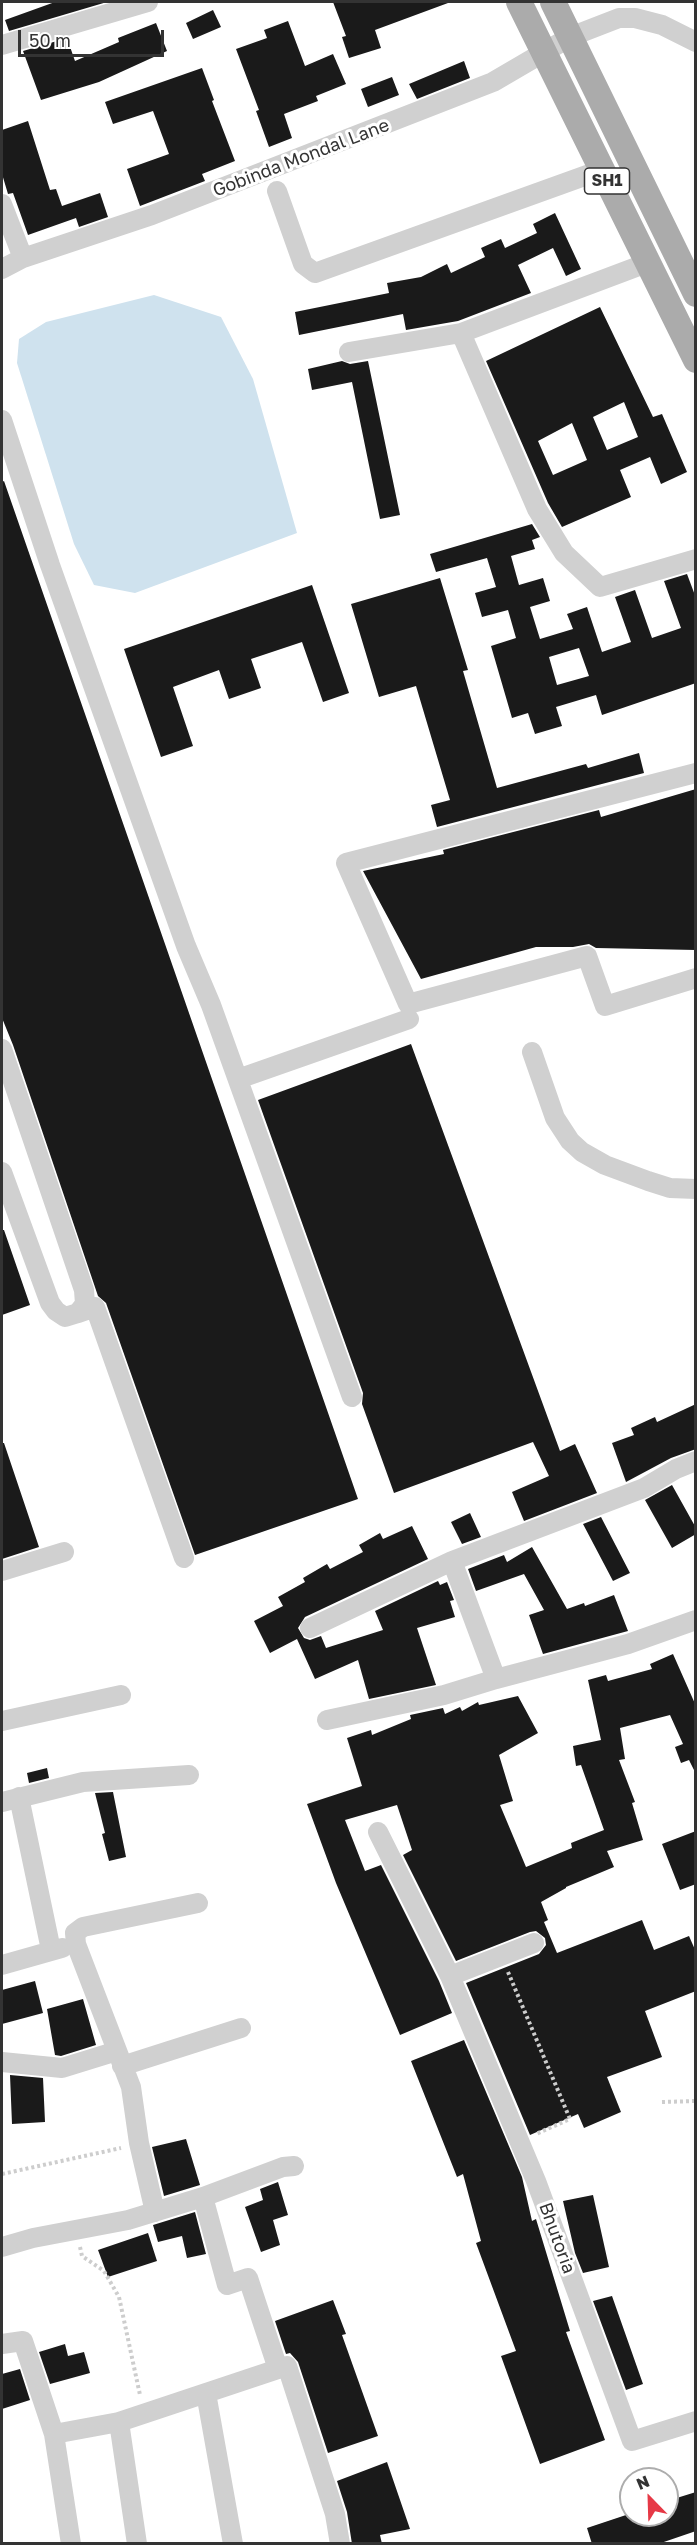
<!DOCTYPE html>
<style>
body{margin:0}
#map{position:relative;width:697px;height:2545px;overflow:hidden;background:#fff;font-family:"Golos Text",sans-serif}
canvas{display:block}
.frame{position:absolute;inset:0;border:3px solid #333;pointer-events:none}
.north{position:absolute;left:619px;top:2467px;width:60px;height:60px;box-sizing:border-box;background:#fff;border:2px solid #adadad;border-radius:50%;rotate:337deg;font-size:16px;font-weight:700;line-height:24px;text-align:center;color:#333}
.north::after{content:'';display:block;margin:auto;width:21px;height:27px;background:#e63946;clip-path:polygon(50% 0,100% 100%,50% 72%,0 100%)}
.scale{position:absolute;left:18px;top:30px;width:146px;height:27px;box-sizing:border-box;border:3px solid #333;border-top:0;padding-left:8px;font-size:18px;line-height:21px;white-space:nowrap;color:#333;-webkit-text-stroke:4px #fff;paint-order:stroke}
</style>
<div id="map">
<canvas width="697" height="2545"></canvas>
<div class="frame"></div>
<div class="north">N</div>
<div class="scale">50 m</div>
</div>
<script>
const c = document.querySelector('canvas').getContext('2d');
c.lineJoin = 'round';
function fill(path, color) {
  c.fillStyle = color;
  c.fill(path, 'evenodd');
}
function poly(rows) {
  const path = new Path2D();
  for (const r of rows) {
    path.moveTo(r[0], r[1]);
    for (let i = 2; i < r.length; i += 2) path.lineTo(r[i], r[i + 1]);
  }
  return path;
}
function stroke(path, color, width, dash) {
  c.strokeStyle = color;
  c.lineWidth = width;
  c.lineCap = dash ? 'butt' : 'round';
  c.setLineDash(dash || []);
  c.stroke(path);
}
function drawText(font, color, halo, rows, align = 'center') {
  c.font = font + ' "Golos Text",sans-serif';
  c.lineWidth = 6;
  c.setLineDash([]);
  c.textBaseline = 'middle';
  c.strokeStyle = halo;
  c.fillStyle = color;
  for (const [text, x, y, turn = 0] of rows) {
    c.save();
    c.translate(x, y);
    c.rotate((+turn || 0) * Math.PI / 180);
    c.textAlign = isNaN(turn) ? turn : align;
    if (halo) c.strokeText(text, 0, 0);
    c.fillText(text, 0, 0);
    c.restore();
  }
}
const water = poly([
 [154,295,221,317,253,379,297,533,135,593,94,585,74,544,17,363,19,339,46,322]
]);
const building = poly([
 [55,2,107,2,9,31,5,20],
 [333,2,447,2,448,3,375,30,381,48,349,58,342,37,346,36],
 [213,10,221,27,193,39,186,23],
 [288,21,305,66,333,54,346,84,316,96,318,101,284,114,292,138,269,147,256,111,259,110,236,49,267,38,264,30],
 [156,23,167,51,99,82,41,100,23,51,67,38,75,61,119,42,118,38],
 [464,61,470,78,417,99,409,84],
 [202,68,214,100,212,101,235,161,202,174,205,181,140,206,127,169,169,154,153,111,113,124,105,102],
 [392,77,399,95,368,107,361,89],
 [28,121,50,190,56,189,62,206,100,193,108,217,79,227,76,218,28,235,13,193,8,194,2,174,2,130],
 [555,213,581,269,566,276,553,248,518,265,531,293,458,321,406,330,403,314,299,335,295,312,389,293,387,283,421,277,447,264,451,273,485,257,481,248,501,239,505,248,537,233,533,224],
 [600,307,653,417,662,414,687,472,661,484,650,457,620,470,631,497,562,527,548,503,486,361],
 [624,402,638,437,607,450,593,417],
 [572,423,587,460,553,475,538,441],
 [342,361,350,364,368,361,400,515,380,519,352,382,312,390,308,369],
 [4,481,358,1499,195,1555,106,1303,98,1296,13,1045,2,1018,2,482],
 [532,524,540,537,532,540,535,549,511,556,519,585,543,578,550,601,530,607,540,639,573,629,567,614,587,607,602,652,631,642,615,597,635,590,652,638,681,628,664,581,687,574,696,598,696,683,602,715,596,695,556,707,562,726,535,734,528,713,512,718,491,646,516,638,508,610,482,617,475,593,496,587,487,558,436,572,430,554],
 [579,648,589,676,557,685,549,657],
 [440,578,468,670,463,671,497,788,586,764,588,768,639,753,644,773,437,827,431,805,450,800,416,686,379,697,351,604],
 [312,585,349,693,323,702,302,642,251,659,261,688,229,699,219,670,173,687,193,746,161,757,124,649],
 [696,789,696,950,596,948,589,944,573,947,536,947,421,979,363,871,444,854,443,850,599,810,601,817],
 [411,1044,560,1451,575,1444,597,1493,524,1521,512,1492,549,1476,533,1442,394,1493,362,1404,363,1393,258,1100],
 [2,1230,4,1230,30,1305,2,1315],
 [696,1404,696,1449,671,1458,626,1482,612,1443,634,1435,631,1428,655,1417,657,1422],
 [2,1443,4,1443,39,1547,2,1559],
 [672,1485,696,1528,696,1534,672,1548,645,1500],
 [470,1513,481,1537,462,1544,451,1522],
 [601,1517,630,1573,613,1581,583,1524],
 [412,1526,428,1559,305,1617,298,1628,304,1638,310,1640,321,1636,326,1648,383,1630,375,1611,438,1581,440,1585,447,1582,454,1600,450,1601,455,1617,417,1628,436,1685,369,1699,358,1660,315,1679,297,1639,270,1653,254,1621,283,1606,278,1597,305,1582,303,1578,327,1564,330,1569,363,1552,359,1545,380,1533,383,1539],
 [532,1547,567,1609,584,1603,585,1606,614,1595,628,1631,543,1654,529,1615,544,1610,524,1574,476,1591,468,1569,504,1555,507,1562],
 [673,1654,696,1706,696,1774,689,1760,681,1763,675,1747,683,1744,670,1715,620,1728,625,1759,619,1760,635,1802,632,1803,643,1840,607,1851,614,1867,566,1887,566,1888,541,1902,548,1920,544,1922,557,1953,642,1920,654,1950,689,1936,696,1952,696,1991,645,2011,662,2057,607,2077,621,2112,584,2128,578,2114,530,2135,466,1983,539,1954,546,1945,545,1938,536,1931,530,1932,456,1961,403,1855,412,1850,397,1805,345,1820,365,1871,381,1865,439,1981,452,2013,400,2035,336,1883,307,1804,362,1786,347,1738,371,1730,372,1735,411,1719,410,1715,443,1708,445,1714,460,1707,462,1711,478,1702,479,1705,518,1696,538,1733,499,1755,513,1801,500,1805,526,1867,572,1848,571,1843,604,1830,581,1765,576,1766,573,1746,601,1740,588,1680,606,1675,608,1681,652,1669,650,1664],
 [47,1768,49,1778,29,1783,27,1773],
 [113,1792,126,1857,109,1861,102,1834,105,1833,95,1793],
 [696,1831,696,1884,680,1890,662,1844],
 [35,1981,43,2013,2,2024,2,1990],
 [83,1999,96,2045,61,2056,55,2055,47,2009],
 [464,2040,522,2177,532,2221,536,2219,570,2331,566,2332,605,2440,540,2464,501,2356,516,2351,476,2243,481,2241,463,2174,457,2177,411,2061],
 [10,2075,43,2078,45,2122,12,2124],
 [186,2139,200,2185,164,2196,152,2147],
 [278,2182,288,2215,273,2220,280,2245,261,2252,245,2207,263,2200,260,2189],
 [593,2195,609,2267,583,2273,575,2253,563,2201],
 [195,2212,206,2254,187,2258,182,2236,158,2242,153,2225],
 [148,2233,157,2261,108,2277,98,2250],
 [612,2296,643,2384,626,2390,593,2301],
 [333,2300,346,2334,342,2335,378,2436,328,2453,298,2362,290,2353,286,2354,275,2321],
 [65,2344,68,2356,84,2352,90,2373,50,2384,39,2352],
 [20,2369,30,2400,2,2409,2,2374],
 [387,2462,410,2529,380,2535,382,2544,352,2544,347,2512,337,2481],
 [696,2492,696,2531,658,2544,592,2544,587,2528,626,2515,667,2515,667,2501]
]);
const path = poly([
 [508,1972,570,2119,536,2134],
 [662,2102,696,2101],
 [2,2174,121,2148],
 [80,2247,82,2256,104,2271,119,2297,140,2395]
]);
const minor = poly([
 [2,45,148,2],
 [277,191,303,264,315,273,601,170],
 [2,204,23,258,2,269],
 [23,258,152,215,493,82,570,37,619,18,635,18,662,25,696,42],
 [461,333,537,509,564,553,600,587,696,559],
 [349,352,461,333,647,263],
 [2,420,50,565,186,946,211,1005,352,1397],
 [696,773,346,863,408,1004,587,956,605,1006,696,978],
 [2,1049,84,1290,85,1304,78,1313,65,1317,56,1311,50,1303,2,1172],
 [532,1052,555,1118,570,1141,582,1152,605,1165,648,1181,670,1188,696,1189],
 [238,1079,409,1019],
 [78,1313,95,1307,184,1558],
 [452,1561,496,1679,628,1644,696,1620],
 [2,1571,64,1552],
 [310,1628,452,1561,644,1488,676,1469,696,1461],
 [327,1720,444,1695,496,1679],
 [2,1721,121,1695],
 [19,1797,51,1950],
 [2,1802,83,1782,189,1775],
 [378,1832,450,1976],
 [534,1943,450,1976,536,2181,632,2441,696,2421],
 [2,1965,62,1948],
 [2,2062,62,2068,117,2051],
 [122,2066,241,2028],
 [203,2197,227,2285,248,2278,278,2369],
 [155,2212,139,2143,131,2087,76,1944,75,1933,83,1927,198,1903],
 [2,2247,33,2238,128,2220,203,2197,283,2167,294,2166],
 [2,2344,23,2341,54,2434,119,2422,287,2366,335,2514,340,2544],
 [206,2393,233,2544],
 [119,2422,137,2544],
 [54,2434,71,2544]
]);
const major = poly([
 [519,2,696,360],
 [553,2,696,294]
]);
const shields = [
 [607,181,45]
];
const shieldNames = [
 ["SH1",607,181]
];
const streetNames = [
 ["Gobinda Mondal Lane",301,158,-21],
 ["Bhutoria",557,2238,70]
];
fill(water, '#cfe2ee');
fill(building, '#1a1a1a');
stroke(path, '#cdcdcd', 4, [3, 3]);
stroke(minor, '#d0d0d0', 20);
stroke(major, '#ababab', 26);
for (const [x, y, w] of shields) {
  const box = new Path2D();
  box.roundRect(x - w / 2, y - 13, w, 26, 4.5);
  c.fillStyle = '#fff';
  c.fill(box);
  stroke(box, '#333', 1.5);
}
drawText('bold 16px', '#333', null, shieldNames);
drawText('18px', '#333', '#fff', streetNames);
</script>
